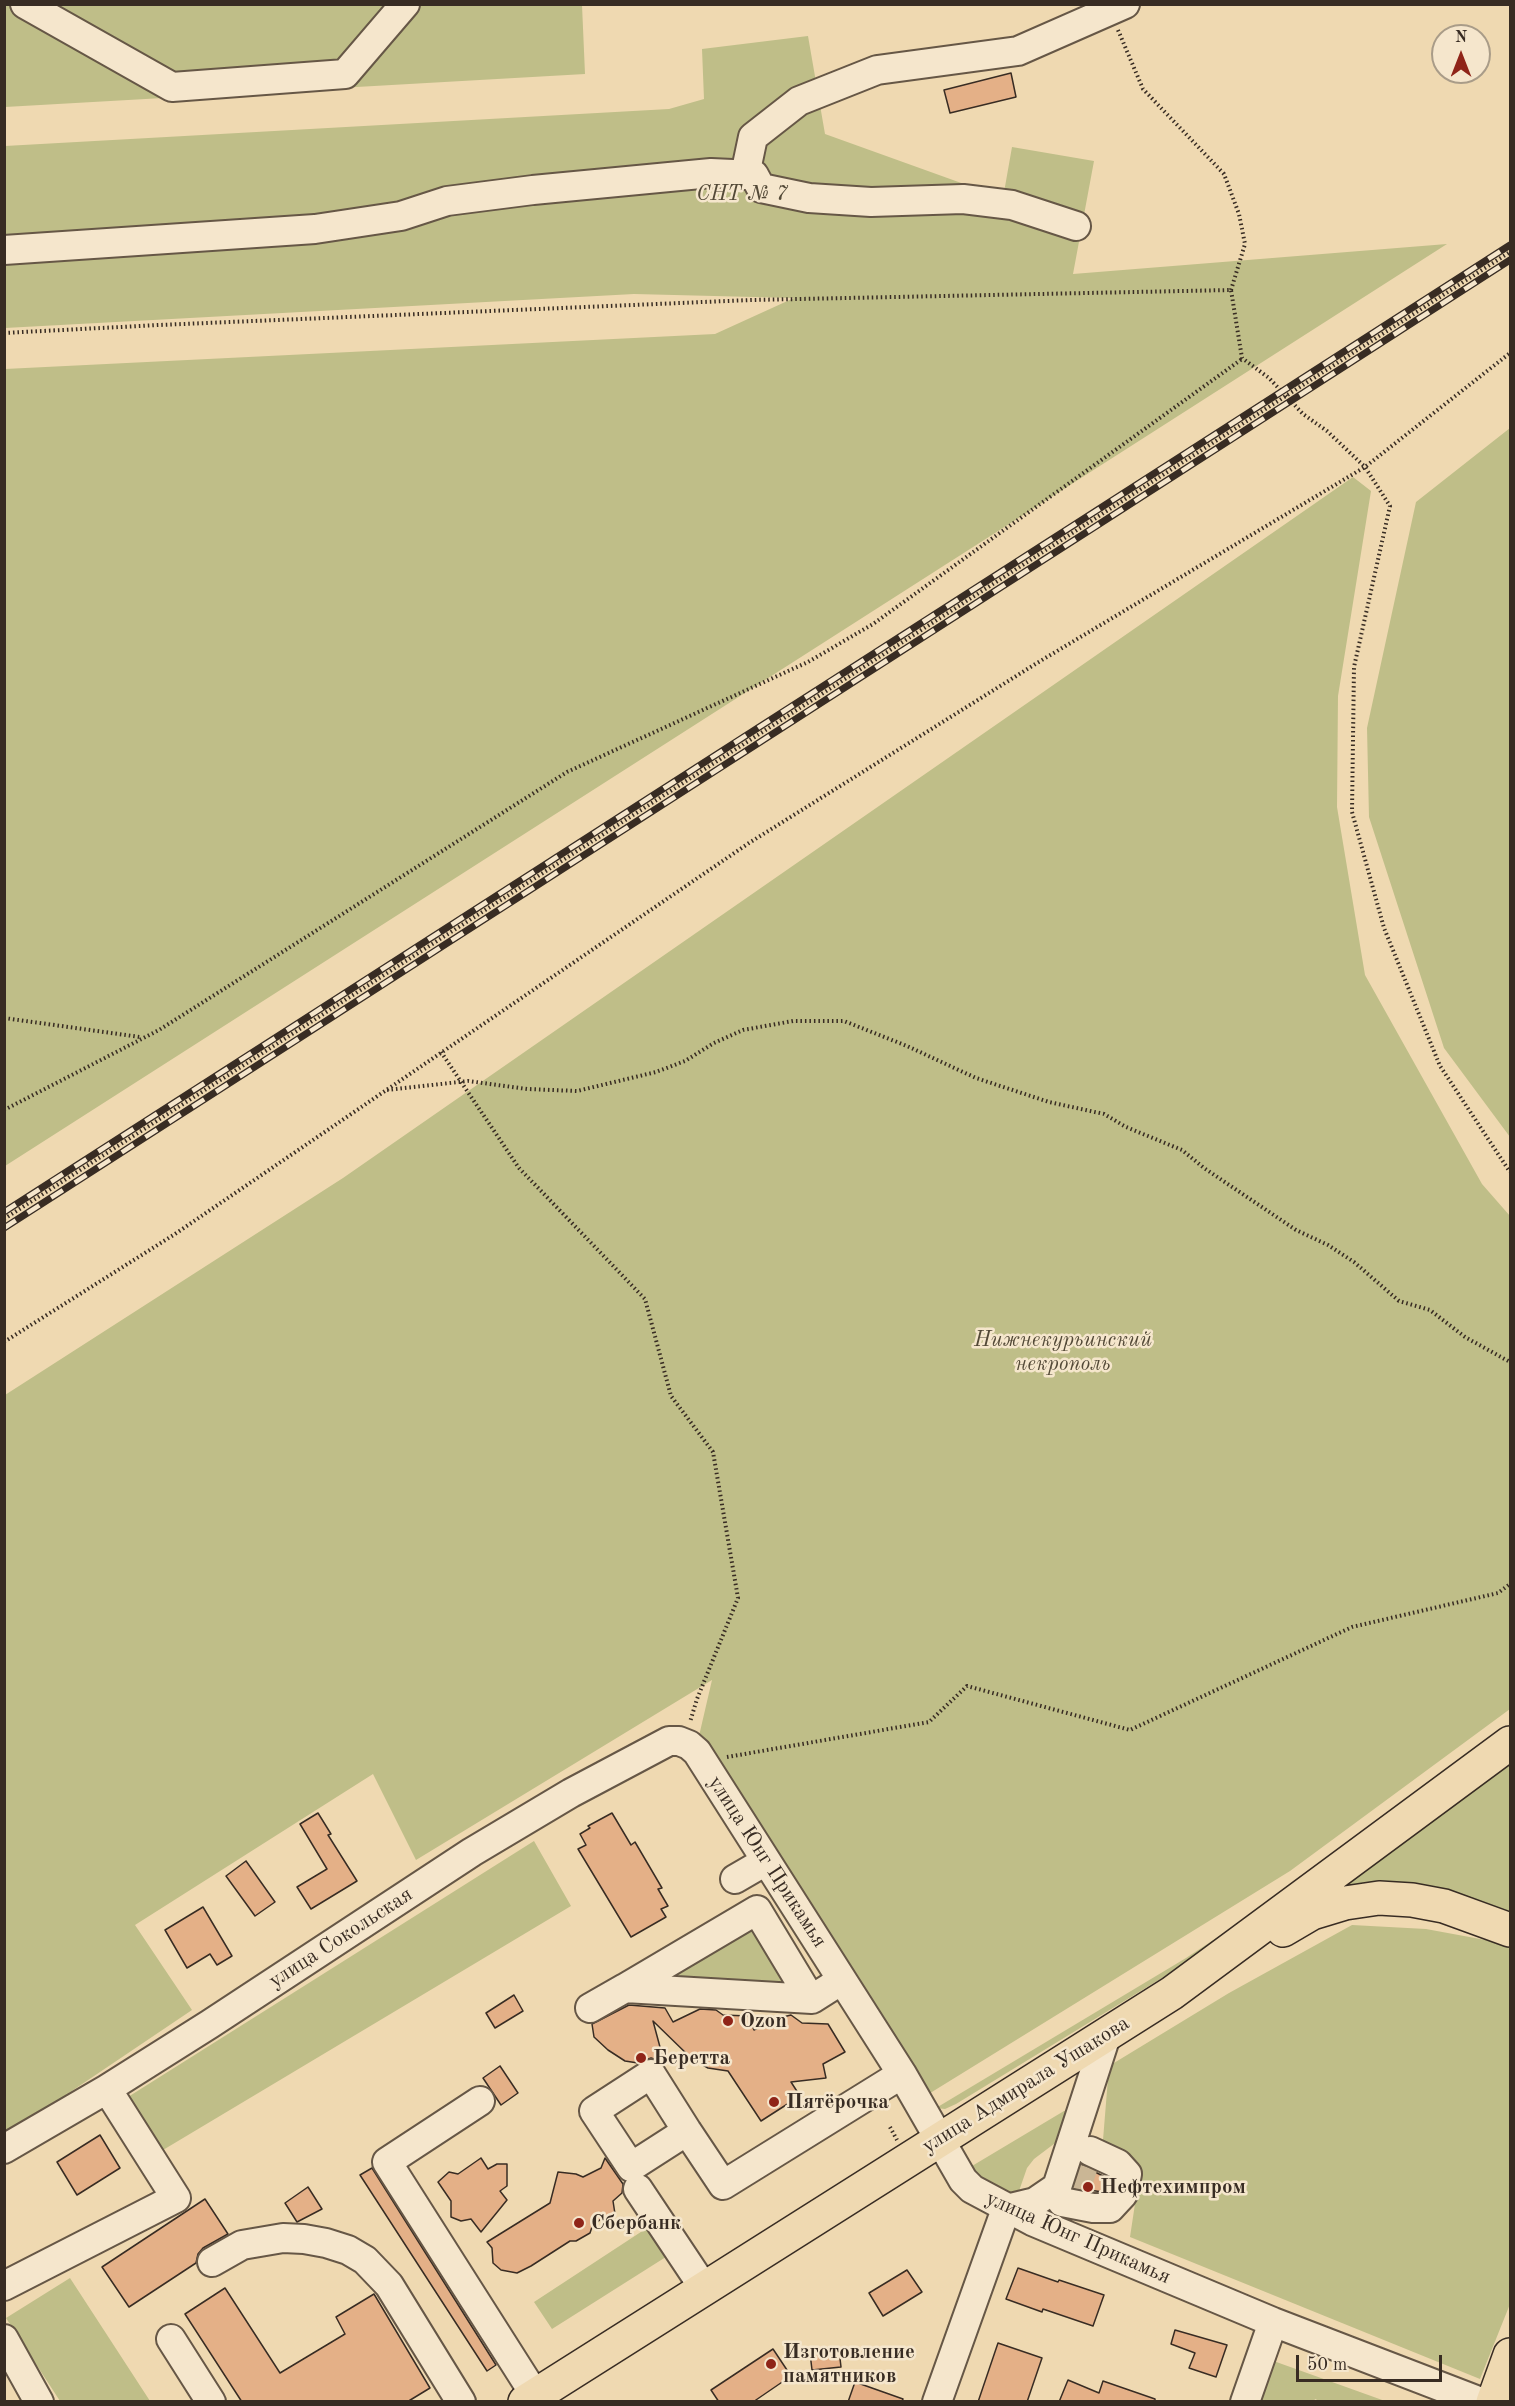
<!DOCTYPE html>
<meta charset="utf-8">
<style>
body{margin:0}
#map{position:relative;width:1515px;height:2406px;overflow:hidden;background:#efd9b1;font-family:"Old Standard TT",serif}
canvas{display:block}
.frame{position:absolute;inset:0;border:6px solid #382c23;pointer-events:none}
.north{position:absolute;left:1431px;top:24px;width:60px;height:60px;box-sizing:border-box;background:#f5e6cc;border:2px solid #a99c88;border-radius:50%;rotate:0deg;font-size:16px;font-weight:700;line-height:24px;text-align:center;color:#382c23}
.north::after{content:'';display:block;margin:auto;width:21px;height:27px;background:#8f2418;clip-path:polygon(50% 0,100% 100%,50% 72%,0 100%)}
.scale{position:absolute;left:1296px;top:2355px;width:146px;height:27px;box-sizing:border-box;border:3px solid #382c23;border-top:0;padding-left:8px;font-size:18px;line-height:21px;white-space:nowrap;color:#382c23;-webkit-text-stroke:4px #f5e6cc;paint-order:stroke}
</style>
<div id="map">
<canvas width="1515" height="2406"></canvas>
<div class="frame"></div>
<div class="north">N</div>
<div class="scale">50 m</div>
</div>
<script>
const c = document.querySelector('canvas').getContext('2d');
c.lineJoin = 'round';
function fill(path, color) {
  c.fillStyle = color;
  c.fill(path, 'evenodd');
}
function poly(rows) {
  const path = new Path2D();
  for (const r of rows) {
    path.moveTo(r[0], r[1]);
    for (let i = 2; i < r.length; i += 2) path.lineTo(r[i], r[i + 1]);
  }
  return path;
}
function stroke(path, color, width, dash) {
  c.strokeStyle = color;
  c.lineWidth = width;
  c.lineCap = dash ? 'butt' : 'round';
  c.setLineDash(dash || []);
  c.stroke(path);
}
function drawText(font, color, halo, rows, align = 'center') {
  c.font = font + ' "Old Standard TT",serif';
  c.lineWidth = 5;
  c.setLineDash([]);
  c.textBaseline = 'middle';
  c.strokeStyle = halo;
  c.fillStyle = color;
  for (const [text, x, y, turn = 0] of rows) {
    c.save();
    c.translate(x, y);
    c.rotate((+turn || 0) * Math.PI / 180);
    c.textAlign = isNaN(turn) ? turn : align;
    if (halo) c.strokeText(text, 0, 0);
    c.fillText(text, 0, 0);
    c.restore();
  }
}
const green = poly([
 [5,5,582,5,585,74,5,107],
 [808,36,825,134,1003,198,1012,147,1094,161,1073,274,1447,244,5,1166,5,369,715,334,794,298,634,294,5,328,5,146,669,109,704,99,702,49],
 [1510,428,1510,1137,1444,1048,1369,817,1367,728,1416,502],
 [1353,477,1371,491,1338,696,1337,807,1365,975,1482,1184,1510,1216,1510,1709,1290,1871,927,2095,699,1736,712,1680,416,1860,373,1774,135,1925,192,2010,5,2136,5,1395,343,1178],
 [1510,1764,1510,1915,1434,1886,1380,1883,1340,1888],
 [534,1841,571,1906,163,2150,128,2097],
 [1274,1900,1188,1962,956,2104,945,2109,936,2108,1186,1958],
 [1352,1925,1426,1929,1502,1943,1510,1948,1510,2304,1480,2379,1130,2237,1138,2184,1103,2140,1109,2066,1229,1993],
 [750,1926,787,1988,658,1981],
 [1064,2111,1069,2111,1071,2131,1034,2159,1027,2168,1019,2191,1012,2199,967,2169],
 [650,2226,669,2255,552,2329,534,2302],
 [70,2278,150,2401,60,2401,6,2318],
 [1268,2359,1385,2401,1322,2402,1315,2399,1314,2402,1254,2402]
]);
const building = poly([
 [1011,73,1016,97,950,113,944,90,1011,73],
 [318,1813,331,1834,328,1835,357,1881,311,1909,297,1887,327,1869,300,1824,318,1813],
 [612,1813,631,1845,635,1842,662,1888,658,1889,668,1906,661,1909,666,1917,631,1937,578,1849,586,1845,580,1834,590,1828,588,1826,612,1813],
 [246,1861,275,1902,255,1916,226,1876,246,1861],
 [203,1907,232,1956,217,1965,210,1954,187,1968,165,1930,203,1907],
 [514,1995,523,2011,495,2028,486,2013,514,1995],
 [629,2005,665,2008,673,2022,700,2009,716,2010,723,2015,748,2016,754,2030,775,2019,791,2015,802,2023,828,2024,845,2052,823,2064,826,2078,791,2082,800,2096,761,2121,728,2071,708,2068,691,2058,653,2021,664,2062,651,2058,638,2063,625,2061,608,2050,594,2037,592,2024,629,2005],
 [500,2066,518,2093,501,2105,483,2078,500,2066],
 [100,2135,120,2168,77,2195,57,2162,100,2135],
 [481,2158,488,2169,497,2164,507,2164,507,2186,500,2191,507,2200,481,2232,471,2219,461,2221,451,2217,451,2201,438,2182,449,2172,458,2174,481,2158],
 [605,2158,623,2184,622,2193,613,2201,615,2214,603,2217,592,2227,590,2233,576,2241,570,2241,531,2266,517,2273,501,2270,493,2263,492,2248,487,2242,550,2203,558,2172,576,2174,583,2177,601,2168,605,2158],
 [1081,2165,1109,2179,1108,2186,1103,2192,1074,2188,1081,2165],
 [372,2168,496,2365,487,2371,360,2175,372,2168],
 [308,2187,322,2209,297,2222,285,2203,308,2187],
 [205,2199,228,2234,203,2248,198,2254,196,2263,129,2307,102,2267,205,2199],
 [1018,2268,1058,2282,1059,2280,1104,2295,1093,2326,1043,2309,1042,2312,1006,2299,1018,2268],
 [907,2270,922,2292,883,2316,869,2293,907,2270],
 [225,2288,280,2373,345,2334,336,2317,374,2294,430,2388,407,2402,242,2402,185,2314,225,2288],
 [1175,2330,1227,2345,1216,2377,1189,2368,1195,2353,1171,2344,1175,2330],
 [998,2343,1042,2358,1027,2402,978,2402,998,2343],
 [773,2349,791,2376,753,2402,719,2402,711,2390,773,2349],
 [839,2350,841,2367,812,2370,810,2353,839,2350],
 [1068,2380,1099,2393,1103,2381,1155,2399,1155,2402,1059,2402,1068,2380],
 [855,2382,903,2399,902,2402,848,2402,855,2382]
]);
const minorTunnel = poly([
 [1076,2189,1084,2166]
]);
const path = poly([
 [1118,30,1143,89,1224,174,1239,214,1245,244,1231,290],
 [4,333,159,325,751,300,1231,290,1242,358,1269,378,1303,414,1327,431,1365,467,1390,506,1354,667,1352,812,1384,928,1440,1066,1510,1172],
 [4,1018,140,1037],
 [441,1052,519,1168,645,1299,671,1396,713,1452,738,1598,697,1699,690,1722],
 [387,1090,468,1081,527,1089,577,1091,656,1072,685,1061,714,1043,743,1030,793,1021,844,1021,907,1046,976,1078,1049,1102,1104,1114,1126,1127,1182,1150,1204,1168,1296,1230,1328,1245,1354,1262,1399,1301,1430,1310,1465,1337,1510,1362],
 [4,1110,159,1030,567,772,808,662,873,624,1242,359],
 [4,1219,1510,252],
 [4,1342,175,1234,749,843,1037,663,1365,467,1510,353],
 [727,1757,929,1722,967,1686,1130,1730,1352,1627,1498,1593,1510,1584],
 [890,2127,897,2140]
]);
const minor = poly([
 [25,4,172,87,345,74,405,4],
 [745,175,753,137,799,101,877,70,1018,51,1125,4],
 [4,250,315,229,401,216,447,201,533,190,711,173,754,175,761,188,809,198,871,202,963,199,1012,205,1076,226],
 [735,1879,766,1861],
 [625,1988,757,1910,810,1998],
 [590,2008,625,1988,812,1999,842,1980],
 [480,2101,387,2162,535,2395],
 [687,2131,631,2167,594,2111,651,2074,687,2131,723,2185,902,2074],
 [4,2149,107,2089,210,2024,472,1852,571,1793,669,1741,679,1741,689,1745,697,1752,902,2074,963,2180,972,2189,1032,2221,1273,2322,1481,2402],
 [638,2189,704,2288],
 [1062,2202,1093,2208,1110,2208,1123,2194,1127,2174,1118,2164,1090,2151],
 [212,2262,242,2245,283,2238,304,2239,326,2243,348,2250,365,2260,389,2285,461,2402],
 [4,2286,176,2198,107,2089],
 [4,2339,39,2402],
 [171,2339,211,2402],
 [937,2402,1006,2209,1035,2202,1057,2187,1106,2036],
 [1245,2402,1273,2322]
]);
const major = poly([
 [1283,1930,1312,1913,1345,1903,1379,1898,1412,1900,1444,1906,1510,1930],
 [525,2402,1172,1993,1510,1743],
 [1493,2402,1510,2355]
]);
const rail = poly([
 [4,1212,1510,245],
 [4,1228,1510,260]
]);
const markers = [
 [728,2021,6,"#8f2418"],
 [641,2058,6,"#8f2418"],
 [774,2102,6,"#8f2418"],
 [1088,2187,6,"#8f2418"],
 [579,2223,6,"#8f2418"],
 [771,2364,6,"#8f2418"]
];
const parkNames = [
 ["СНТ № 7",742,194],
 ["Нижнекурьинский",1063,1340],
 ["некрополь",1063,1364]
];
const streetNames = [
 ["улица Юнг Прикамья",767,1862,57],
 ["улица Сокольская",341,1938,-33],
 ["улица Адмирала Ушакова",1026,2085,-32],
 ["улица Юнг Прикамья",1078,2238,24]
];
const poiNames = [
 ["Ozon",740,2021],
 ["Беретта",653,2058],
 ["Пятёрочка",786,2102],
 ["Нефтехимпром",1100,2187],
 ["Сбербанк",591,2223],
 ["Изготовление",783,2352],
 ["памятников",783,2376]
];
fill(green, '#bfbe88');
fill(building, '#e4b087');
stroke(building, '#382c23', 1.5);
stroke(minorTunnel, '#cab695', 28, [28, 14]);
stroke(minor, '#665746', 32);
stroke(major, '#382c23', 36);
stroke(path, '#382c23', 4, [1.5, 3]);
stroke(minor, '#f5e6cc', 28);
stroke(major, '#efd9b1', 33);
stroke(rail, '#382c23', 7);
stroke(rail, '#f5e6cc', 4.5, [14]);
for (const [x, y, r, color] of markers) {
  const dot = new Path2D();
  dot.arc(x, y, r, 0, 2 * Math.PI);
  c.fillStyle = color;
  c.fill(dot);
  stroke(dot, '#f5e6cc', 2);
}
drawText('italic 21px', '#534937', '#f5e6cc', parkNames);
drawText('21px', '#382c23', '#f5e6cc', streetNames);
drawText('bold 21px', '#382c23', '#f5e6cc', poiNames, 'left');
</script>
